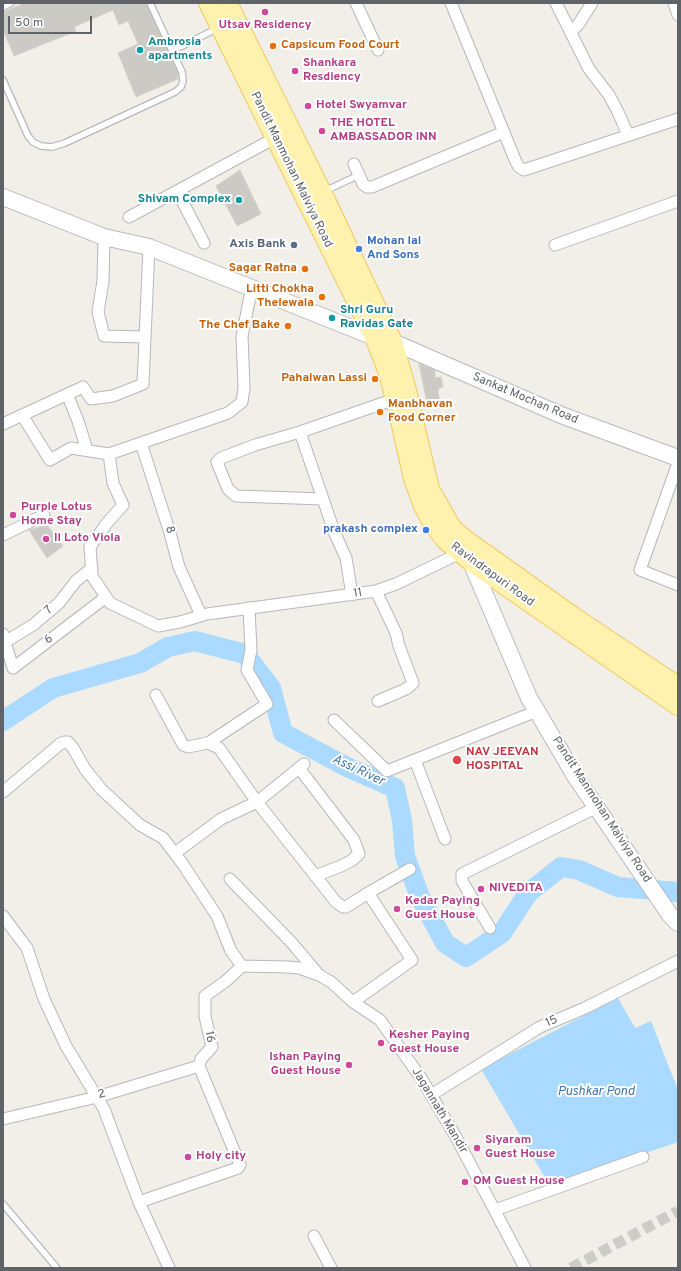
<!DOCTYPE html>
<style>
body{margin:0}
#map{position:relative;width:681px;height:1271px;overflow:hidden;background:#f1efe8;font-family:Overpass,sans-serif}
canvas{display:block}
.frame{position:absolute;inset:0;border:4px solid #5f6368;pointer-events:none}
.scale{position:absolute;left:8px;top:16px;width:84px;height:18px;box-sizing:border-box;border:2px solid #5f6368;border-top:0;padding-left:5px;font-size:12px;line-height:14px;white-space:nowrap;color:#5f6368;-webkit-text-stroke:3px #fff;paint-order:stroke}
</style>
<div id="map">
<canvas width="681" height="1271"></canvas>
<div class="frame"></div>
<div class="scale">50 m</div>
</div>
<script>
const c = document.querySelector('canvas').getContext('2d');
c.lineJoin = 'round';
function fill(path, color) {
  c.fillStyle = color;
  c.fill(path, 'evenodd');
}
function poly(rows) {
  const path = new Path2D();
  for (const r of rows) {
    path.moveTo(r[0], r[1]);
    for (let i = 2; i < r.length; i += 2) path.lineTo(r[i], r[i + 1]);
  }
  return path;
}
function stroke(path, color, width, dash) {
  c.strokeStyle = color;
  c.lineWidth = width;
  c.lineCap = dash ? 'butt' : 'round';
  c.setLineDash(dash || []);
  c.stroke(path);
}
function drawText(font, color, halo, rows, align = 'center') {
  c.font = font + ' Overpass,sans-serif';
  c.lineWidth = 4;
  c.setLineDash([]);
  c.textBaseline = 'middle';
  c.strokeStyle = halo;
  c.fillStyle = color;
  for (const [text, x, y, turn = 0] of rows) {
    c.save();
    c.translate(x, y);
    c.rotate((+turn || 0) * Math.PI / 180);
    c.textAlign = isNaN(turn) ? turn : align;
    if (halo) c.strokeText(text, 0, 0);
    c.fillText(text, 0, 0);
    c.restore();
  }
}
const water = poly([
 [618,998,635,1028,651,1021,678,1090,678,1142,550,1186,481,1069]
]);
const river = poly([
 [3,721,53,688,140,663,168,647,195,641,245,654,271,688,283,733,347,767,395,788,402,820,405,856,420,897,445,943,466,957,502,933,528,893,561,867,579,870,618,887,678,892]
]);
const building = poly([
 [25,3,146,3,178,73,178,79,136,97,118,53,138,44,128,21,119,25,113,10,74,27,76,31,14,56,3,30,3,12,25,3],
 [240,170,261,214,237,226,216,186,240,170],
 [419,364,435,370,435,378,441,377,443,387,438,389,440,405,428,407,419,364],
 [47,525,63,546,47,558,29,530,47,525]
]);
const streetTunnel = poly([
 [571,1268,678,1211]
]);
const lane = poly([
 [3,7,11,3],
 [172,51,218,28],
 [3,80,28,136,33,142,41,146,52,147,65,143,175,92,181,87,183,81,182,72,150,3],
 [325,191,359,175],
 [3,1204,57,1268]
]);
const street = poly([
 [356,3,378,50],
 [451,3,516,162,519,167,524,170,678,119],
 [556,3,589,69,609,95,618,112,628,135],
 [674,3,678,15],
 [570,32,578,25,592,3],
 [354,164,363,184,367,187,372,187,504,132],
 [177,191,204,243],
 [129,217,275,138],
 [104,237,103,281,98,312,104,336,144,337],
 [555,245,678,201],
 [67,394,78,421,87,450],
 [22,415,50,460,71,448,109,454,228,413,242,402,244,388,242,336,252,287],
 [3,424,83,387,91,399,113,396,143,384,149,247],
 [300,432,335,534,346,558,352,595],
 [141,443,170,533,179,567,201,615],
 [109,454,113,483,123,505,107,523,90,547,92,576,110,603,158,626,180,622,207,614,376,591,396,584,460,553],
 [678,463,640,570,678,585],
 [323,499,236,496,228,489,217,462,221,458,255,445,300,432,395,399],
 [3,535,44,515],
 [376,591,396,633,399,646,413,683,406,689,378,701],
 [3,634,5,642,33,625,59,603,76,581,92,568],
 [5,642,13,668,106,597],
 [156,695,183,745,188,747,208,743,219,748,257,802,221,819,175,853],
 [334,720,387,771,537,711],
 [208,743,267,704,247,670,251,650,249,608],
 [415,760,445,839],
 [304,764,257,802,336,902,343,907,346,907,368,893],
 [299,768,354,840,359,854,351,861,341,866,315,876],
 [3,792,60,744,64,742,68,742,73,748,85,769,101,789,140,825,163,838,182,863,217,916,231,951,242,966,287,967,299,968,319,975,331,982,353,1002,380,1020,421,1078,456,1137,525,1268],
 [230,879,291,942,319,975],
 [3,916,27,948,44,999,66,1046,104,1109,139,1202,169,1268],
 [490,928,462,881,462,874,597,807],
 [353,1002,412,960,368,893,410,869],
 [431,1095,540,1027,585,1008,678,961],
 [3,1119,97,1097,199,1066],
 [139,1202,238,1168,240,1165,199,1066,201,1059,212,1047,205,1016,205,996,226,981,242,966],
 [495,1210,643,1157],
 [314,1236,331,1268]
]);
const secondary = poly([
 [3,197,104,237,149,247,374,337,393,342,561,415,678,458],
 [471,562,529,698,537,711,575,776,670,915,678,923]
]);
const primary = poly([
 [208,3,374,337,387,370,395,399,413,479,423,506,432,523,445,540,471,562,678,706],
 [228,3,326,200,393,342,406,386,430,489,452,528,465,539,573,616,678,686]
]);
const markers = [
 [265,12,4,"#d1479c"],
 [273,46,4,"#e8710a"],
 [140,50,4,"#0f9aa8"],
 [295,71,4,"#d1479c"],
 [308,106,4,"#d1479c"],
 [322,131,4,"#d1479c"],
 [239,200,4,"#0f9aa8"],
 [294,245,4,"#5c6f8a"],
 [359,249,4,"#3f7fe0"],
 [305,269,4,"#e8710a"],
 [322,297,4,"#e8710a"],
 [332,318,4,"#0f9aa8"],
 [288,326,4,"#e8710a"],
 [375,379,4,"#e8710a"],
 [380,412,4,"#e8710a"],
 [13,515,4,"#d1479c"],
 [426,530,4,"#3f7fe0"],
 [46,539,4,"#d1479c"],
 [457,760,5,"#e0444e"],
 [481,889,4,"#d1479c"],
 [397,909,4,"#d1479c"],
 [381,1043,4,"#d1479c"],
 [349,1065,4,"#d1479c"],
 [477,1148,4,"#d1479c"],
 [188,1157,4,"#d1479c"],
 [465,1182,4,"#d1479c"]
];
const hotelNames = [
 ["Utsav Residency",265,26,"center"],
 ["Shankara",303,64],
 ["Resdiency",303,78],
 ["Hotel Swyamvar",316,106],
 ["THE HOTEL",330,124],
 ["AMBASSADOR INN",330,138],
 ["Purple Lotus",21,508],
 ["Home Stay",21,522],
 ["Il Loto Viola",54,539],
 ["NIVEDITA",489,889],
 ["Kedar Paying",405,902],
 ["Guest House",405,916],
 ["Kesher Paying",389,1036],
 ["Guest House",389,1050],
 ["Ishan Paying",341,1058,"right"],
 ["Guest House",341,1072,"right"],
 ["Siyaram",485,1141],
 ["Guest House",485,1155],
 ["Holy city",196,1157],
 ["OM Guest House",473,1182]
];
const cultureNames = [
 ["Ambrosia",148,43],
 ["apartments",148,57],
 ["Shivam Complex",231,200,"right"],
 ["Shri Guru",340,311],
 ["Ravidas Gate",340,325]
];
const foodNames = [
 ["Capsicum Food Court",281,46,"left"],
 ["Sagar Ratna",297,269],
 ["Litti Chokha",314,290],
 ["Thelewala",314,304],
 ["The Chef Bake",280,326],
 ["Pahalwan Lassi",367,379],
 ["Manbhavan",388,405,"left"],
 ["Food Corner",388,419,"left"]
];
const streetNames = [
 ["Pandit Manmohan Malviya Road",291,170,64],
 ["Sankat Mochan Road",525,399,23],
 ["8",169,530,73],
 ["Ravindrapuri Road",492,575,36],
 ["11",358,594,-9],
 ["7",49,611,-41],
 ["6",49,640,-38],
 ["Pandit Manmohan Malviya Road",601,810,57],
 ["15",552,1022,-24],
 ["16",209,1037,81],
 ["2",102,1095,-16],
 ["Jagannath Mandir",439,1111,59]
];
const shopNames = [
 ["Mohan lal",367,242],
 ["And Sons",367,256],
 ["prakash complex",418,530,"right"]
];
const serviceNames = [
 ["Axis Bank",286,245]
];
const healthNames = [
 ["NAV JEEVAN",466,753],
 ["HOSPITAL",466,767]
];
const waterNames = [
 ["Assi River",358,771,25],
 ["Pushkar Pond",596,1092]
];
fill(water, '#aadaff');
stroke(river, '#aadaff', 20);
fill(building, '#cccac5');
stroke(building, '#d6d1c6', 1);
stroke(streetTunnel, '#ccccc8', 11, [11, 5.5]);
stroke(lane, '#b5b8bc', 8);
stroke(street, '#b5b8bc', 13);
stroke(secondary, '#b6babf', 18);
stroke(primary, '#f2c960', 20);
stroke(lane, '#fff', 5.5);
stroke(street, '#fff', 11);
stroke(secondary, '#fff', 16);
stroke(primary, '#fff2af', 18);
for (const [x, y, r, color] of markers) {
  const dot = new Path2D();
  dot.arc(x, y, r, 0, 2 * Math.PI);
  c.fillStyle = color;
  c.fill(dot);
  stroke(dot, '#fff', 1.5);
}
drawText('bold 12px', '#b23c85', '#fff', hotelNames, 'left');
drawText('bold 12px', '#0d838f', '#fff', cultureNames, 'left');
drawText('bold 12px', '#c56008', '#fff', foodNames, 'right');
drawText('12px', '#5f6368', '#fff', streetNames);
drawText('bold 12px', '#366cbe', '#fff', shopNames, 'left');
drawText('bold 12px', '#4e5e75', '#fff', serviceNames, 'right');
drawText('bold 12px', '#be3a42', '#fff', healthNames, 'left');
drawText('italic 13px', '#4174aa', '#fff', waterNames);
</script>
